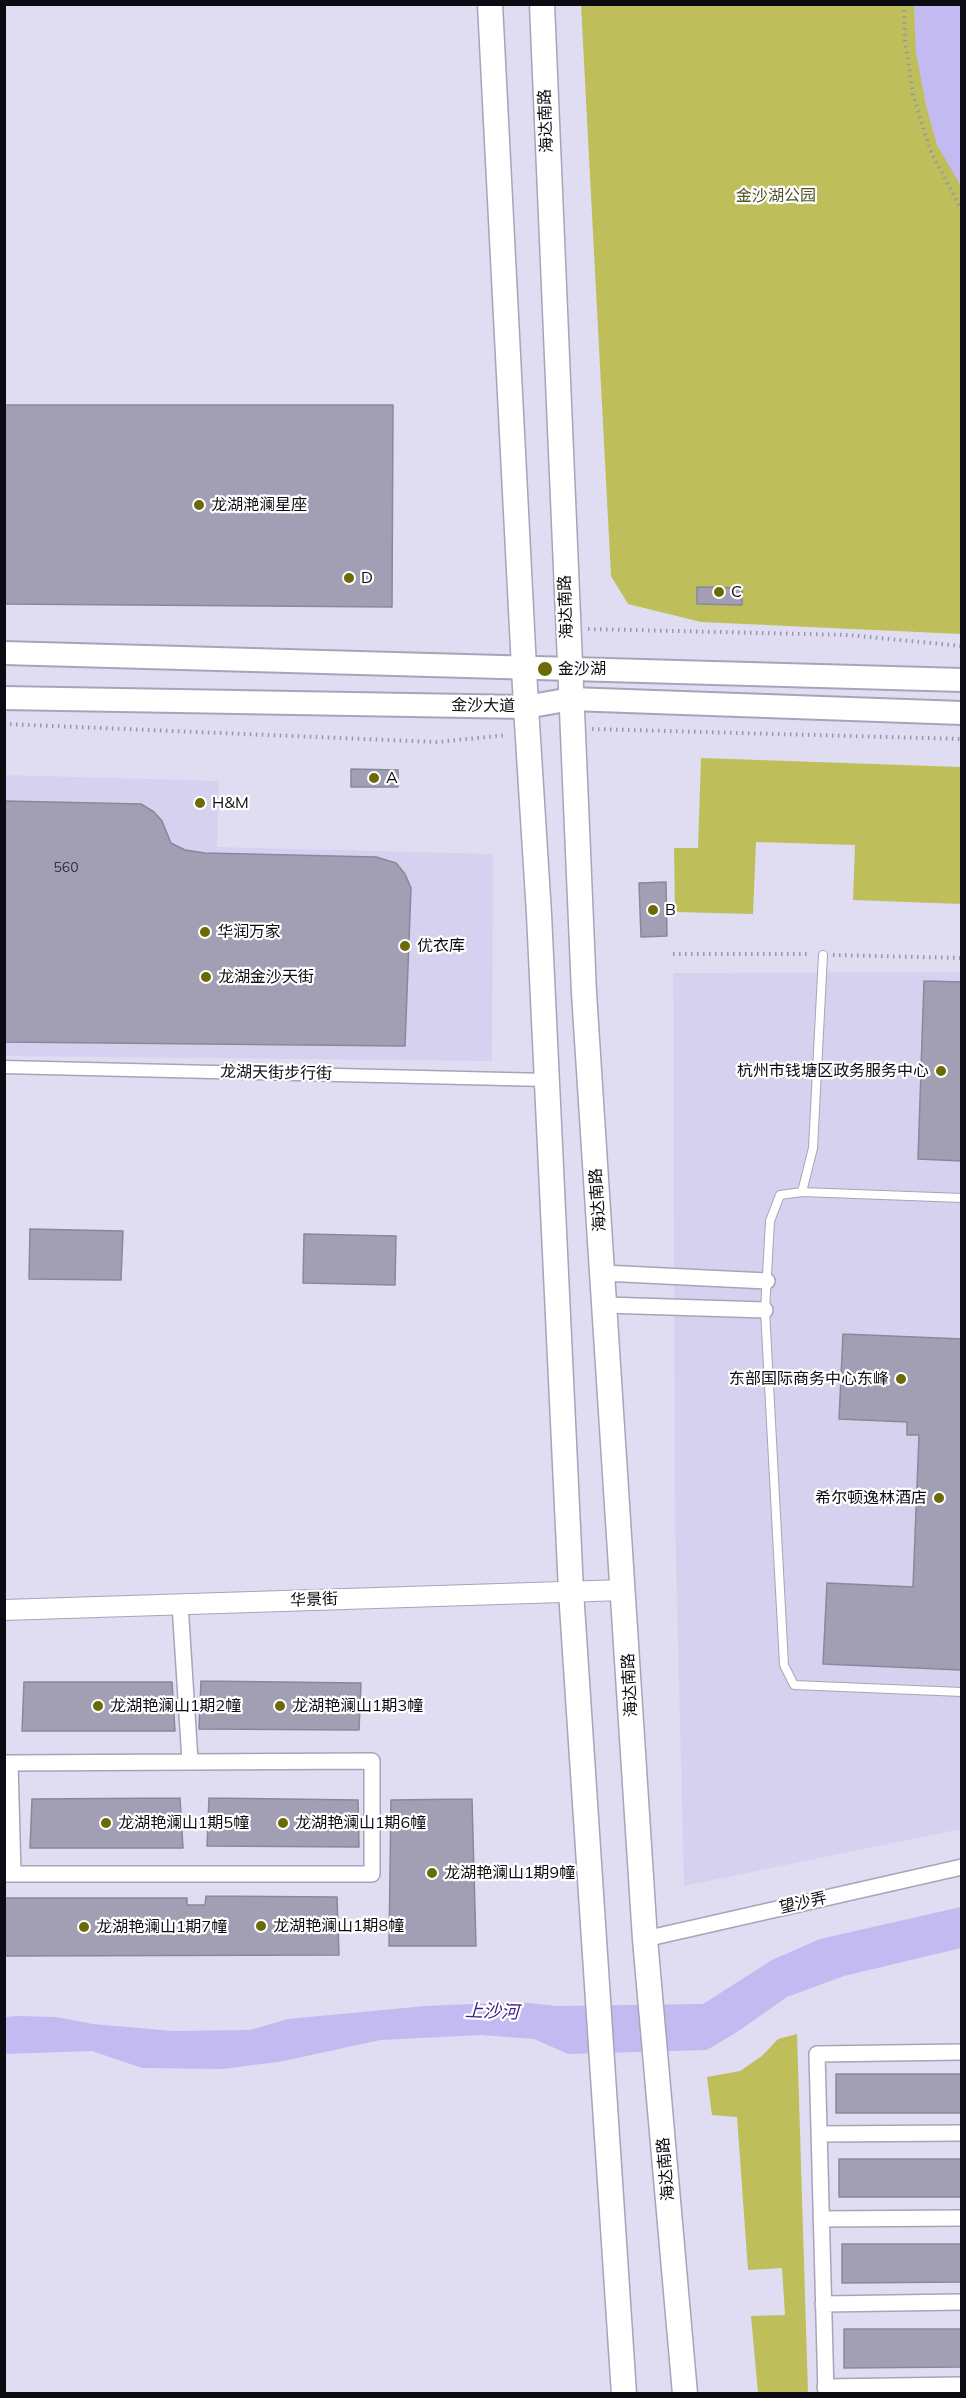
<!DOCTYPE html>
<meta charset="utf-8">
<style>
body{margin:0}
#map{position:relative;width:966px;height:2398px;overflow:hidden;background:#e0ddf3;font-family:Mulish,sans-serif}
canvas{display:block}
.frame{position:absolute;inset:0;border:6px solid #0c0b12;pointer-events:none}
</style>
<div id="map">
<canvas width="966" height="2398"></canvas>
<div class="frame"></div>
</div>
<script>
const c = document.querySelector('canvas').getContext('2d');
c.lineJoin = 'round';
function fill(path, color) {
  c.fillStyle = color;
  c.fill(path, 'evenodd');
}
function poly(rows) {
  const path = new Path2D();
  for (const r of rows) {
    path.moveTo(r[0], r[1]);
    for (let i = 2; i < r.length; i += 2) path.lineTo(r[i], r[i + 1]);
  }
  return path;
}
function stroke(path, color, width, dash) {
  c.strokeStyle = color;
  c.lineWidth = width;
  c.lineCap = dash ? 'butt' : 'round';
  c.setLineDash(dash || []);
  c.stroke(path);
}
function drawText(font, color, halo, rows, align = 'center') {
  c.font = font + ' Mulish,"Noto Sans SC",sans-serif';
  c.lineWidth = 4.5;
  c.setLineDash([]);
  c.textBaseline = 'middle';
  c.strokeStyle = halo;
  c.fillStyle = color;
  for (const [text, x, y, turn = 0] of rows) {
    c.save();
    c.translate(x, y);
    c.rotate((+turn || 0) * Math.PI / 180);
    c.textAlign = isNaN(turn) ? turn : align;
    if (halo) c.strokeText(text, 0, 0);
    c.fillText(text, 0, 0);
    c.restore();
  }
}
const built = poly([
 [5,775,219,781,217,847,493,854,492,1061,5,1056],
 [962,972,961,1829,684,1886,675,1522,673,973]
]);
const green = poly([
 [581,5,961,5,961,634,701,622,628,604,611,576],
 [701,758,961,767,961,904,853,900,855,845,756,842,753,914,675,912,674,848,698,848],
 [797,2034,808,2393,758,2393,751,2316,785,2315,782,2268,748,2270,737,2117,712,2115,707,2077,740,2071,762,2056,778,2039]
]);
const water = poly([
 [914,5,961,5,961,186,937,145,926,106,916,53],
 [961,1907,961,1948,844,1976,787,1997,737,2032,707,2050,568,2054,534,2039,481,2035,380,2040,284,2061,223,2069,142,2068,92,2051,5,2054,5,2017,17,2016,56,2017,93,2024,173,2031,250,2030,288,2019,425,2006,519,2002,557,2006,703,2004,772,1960,820,1939]
]);
const building = poly([
 [4,405,393,405,392,607,4,604,4,405],
 [697,587,742,588,742,605,697,604,697,587],
 [351,769,398,770,398,787,351,787,351,769],
 [4,801,141,804,154,812,162,821,171,843,185,850,205,853,376,857,396,863,405,874,411,888,405,1046,4,1042,4,801],
 [666,882,667,936,641,937,639,883,666,882],
 [924,981,962,982,962,1161,918,1159,924,981],
 [30,1229,123,1231,121,1280,29,1279,30,1229],
 [304,1234,396,1236,395,1285,303,1283,304,1234],
 [843,1334,962,1339,962,1670,823,1664,827,1583,913,1587,919,1435,907,1435,907,1422,839,1419,843,1334],
 [201,1681,361,1683,359,1730,199,1729,201,1681],
 [24,1682,172,1682,175,1731,22,1731,24,1682],
 [180,1798,183,1848,30,1848,32,1799,180,1798],
 [209,1798,358,1800,359,1847,207,1846,209,1798],
 [472,1799,476,1946,389,1946,391,1800,472,1799],
 [206,1896,337,1897,339,1955,4,1956,4,1898,187,1898,187,1905,205,1905,206,1896],
 [836,2074,962,2074,962,2113,836,2113,836,2074],
 [839,2159,962,2159,962,2197,839,2197,839,2159],
 [842,2244,962,2244,962,2282,842,2283,842,2244],
 [844,2329,962,2329,962,2367,844,2368,844,2329]
]);
const path = poly([
 [904,4,905,40,913,94,930,150,962,211],
 [588,629,848,635,962,646],
 [4,724,437,742,507,735],
 [592,729,962,739],
 [673,954,810,954],
 [833,955,962,958]
]);
const service = poly([
 [802,1192,813,1148,823,955],
 [962,1198,802,1192,780,1195,770,1221,765,1310,784,1665,794,1685,962,1692]
]);
const pedestrian = poly([
 [4,1067,547,1080]
]);
const minor = poly([
 [603,1273,767,1281],
 [605,1305,765,1310],
 [180,1604,190,1761],
 [4,1763,10,1763,13,1874],
 [4,1874,372,1874,372,1761,10,1763],
 [645,1939,962,1867],
 [819,2134,962,2133],
 [821,2219,962,2218],
 [823,2304,962,2302],
 [825,2387,962,2385],
 [826,2394,817,2054,962,2052]
]);
const tertiary = poly([
 [4,1610,624,1590]
]);
const secondary = poly([
 [4,653,962,680],
 [4,698,526,707,571,699,962,713]
]);
const primary = poly([
 [490,4,526,707,539,914,571,1591,624,2394],
 [542,4,584,993,645,1939,685,2394]
]);
const markers = [
 [199,505,6,"#6a6a06"],
 [349,578,6,"#6a6a06"],
 [719,592,6,"#6a6a06"],
 [545,669,8,"#6a6a06"],
 [374,778,6,"#6a6a06"],
 [200,803,6,"#6a6a06"],
 [653,910,6,"#6a6a06"],
 [205,932,6,"#6a6a06"],
 [405,946,6,"#6a6a06"],
 [206,977,6,"#6a6a06"],
 [941,1071,6,"#6a6a06"],
 [901,1379,6,"#6a6a06"],
 [939,1498,6,"#6a6a06"],
 [98,1706,6,"#6a6a06"],
 [280,1706,6,"#6a6a06"],
 [106,1823,6,"#6a6a06"],
 [283,1823,6,"#6a6a06"],
 [432,1873,6,"#6a6a06"],
 [261,1926,6,"#6a6a06"],
 [84,1927,6,"#6a6a06"]
];
const numberNames = [
 ["560",66,868]
];
const streetNames = [
 ["海达南路",546,121,-92],
 ["海达南路",566,607,-92],
 ["金沙大道",483,706,1],
 ["龙湖天街步行街",276,1073,1],
 ["海达南路",598,1200,-94],
 ["华景街",314,1600,-2],
 ["海达南路",630,1685,-93],
 ["望沙弄",803,1903,-13],
 ["海达南路",666,2169,-95]
];
const parkNames = [
 ["金沙湖公园",776,196]
];
const poiNames = [
 ["龙湖滟澜星座",211,505],
 ["D",361,578],
 ["C",731,592],
 ["金沙湖",558,669],
 ["A",386,778],
 ["H&M",212,803],
 ["B",665,910],
 ["华润万家",217,932],
 ["优衣库",417,946],
 ["龙湖金沙天街",218,977],
 ["杭州市钱塘区政务服务中心",929,1071,"right"],
 ["东部国际商务中心东峰",889,1379,"right"],
 ["希尔顿逸林酒店",927,1498,"right"],
 ["龙湖艳澜山1期2幢",110,1706],
 ["龙湖艳澜山1期3幢",292,1706],
 ["龙湖艳澜山1期5幢",118,1823],
 ["龙湖艳澜山1期6幢",295,1823],
 ["龙湖艳澜山1期9幢",444,1873],
 ["龙湖艳澜山1期8幢",273,1926],
 ["龙湖艳澜山1期7幢",96,1927]
];
const waterNames = [
 ["上沙河",492,2012,2]
];
fill(built, '#d6d1ee');
fill(green, '#bebf5b');
fill(water, '#c3baf1');
fill(building, '#a29fb4');
stroke(building, '#8a879b', 1.5);
stroke(service, '#a7a4b9', 10);
stroke(pedestrian, '#a7a4b9', 15);
stroke(minor, '#a7a4b9', 18);
stroke(tertiary, '#a7a4b9', 22);
stroke(secondary, '#a7a4b9', 26);
stroke(primary, '#a7a4b9', 27);
stroke(path, '#9896a7', 4, [1.5, 4.5]);
stroke(service, '#fff', 8);
stroke(pedestrian, '#fff', 12);
stroke(minor, '#fff', 15);
stroke(tertiary, '#fff', 20);
stroke(secondary, '#fff', 22);
stroke(primary, '#fff', 24);
for (const [x, y, r, color] of markers) {
  const dot = new Path2D();
  dot.arc(x, y, r, 0, 2 * Math.PI);
  c.fillStyle = color;
  c.fill(dot);
  stroke(dot, '#fff', 2);
}
drawText('14px', '#32303a', null, numberNames);
drawText('16px', '#0c0b12', '#fff', streetNames);
drawText('16px', '#525227', '#fff', parkNames);
drawText('16px', '#0c0b12', '#fff', poiNames, 'left');
drawText('italic 18px', '#442188', '#fff', waterNames);
</script>
